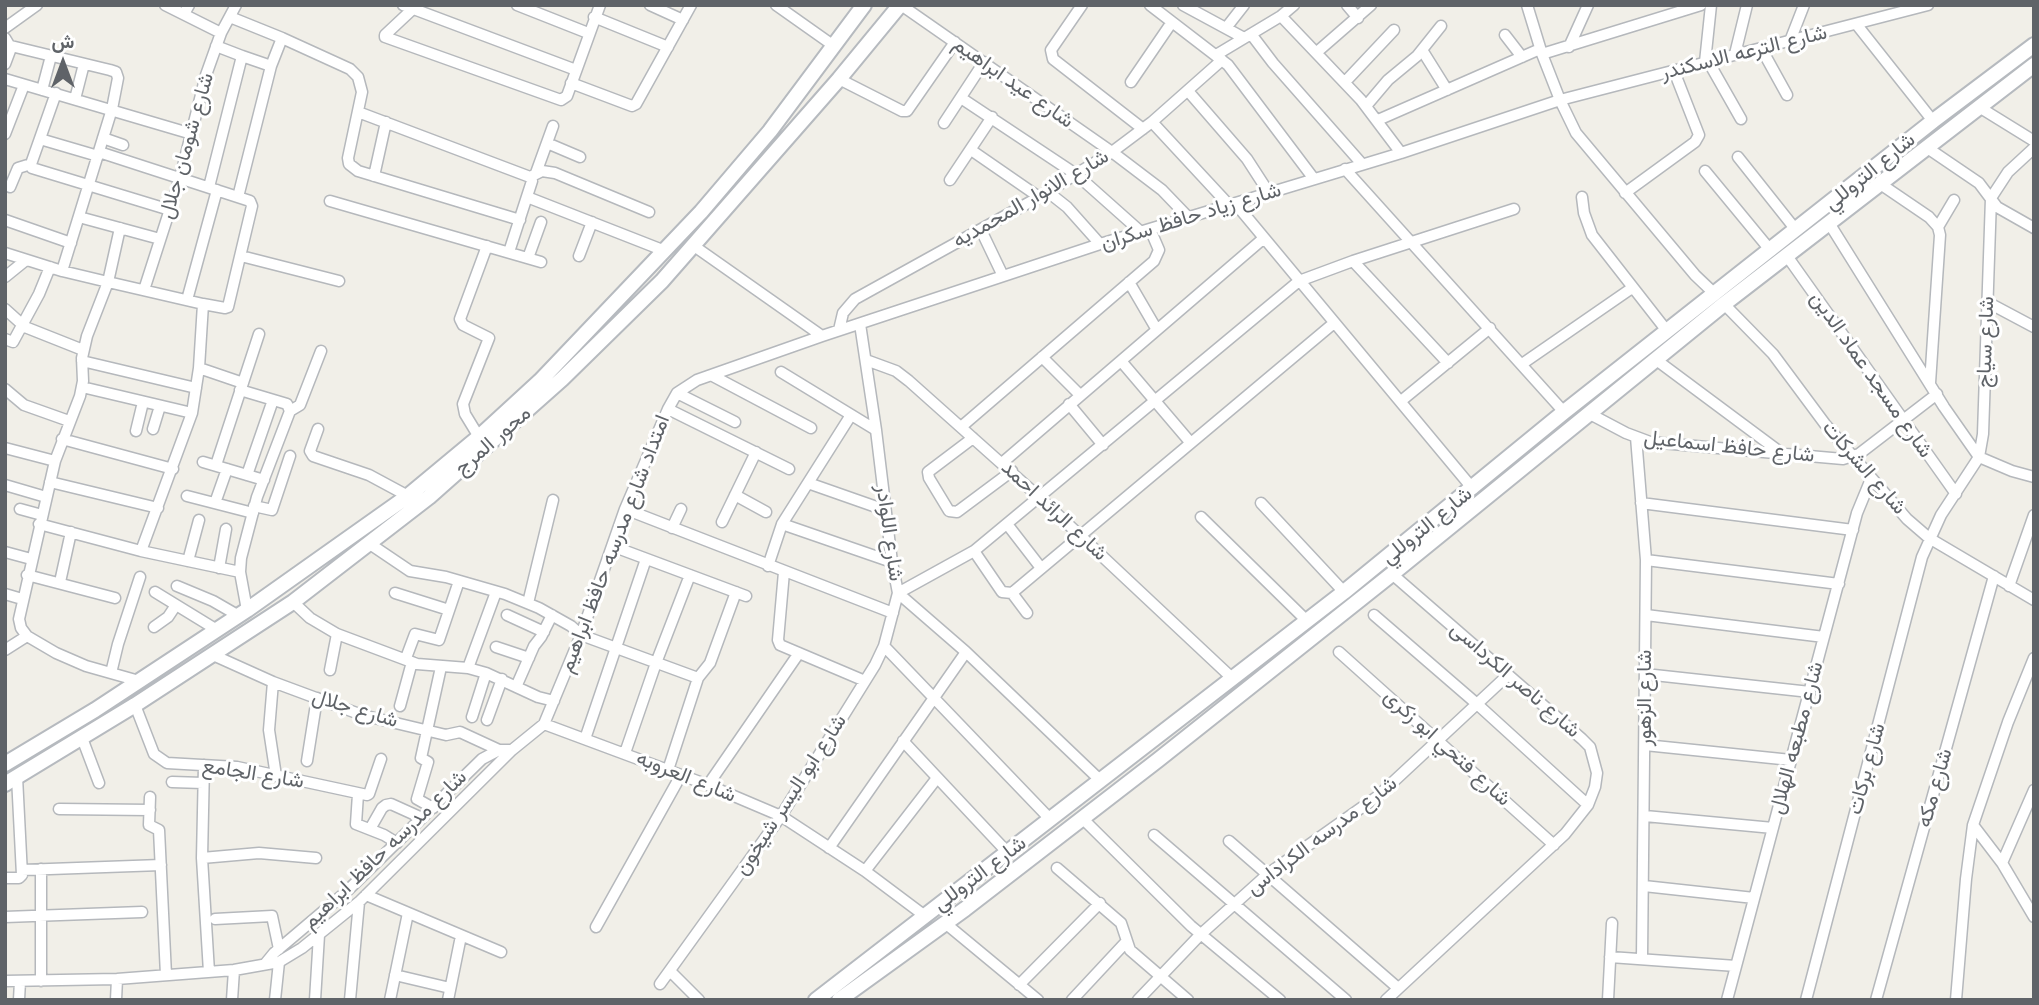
<!DOCTYPE html>
<meta charset="utf-8">
<style>
body{margin:0}
#map{position:relative;width:2039px;height:1005px;overflow:hidden;background:#f1efe8;font-family:Arial,Vazirmatn,sans-serif}
canvas{display:block}
.frame{position:absolute;inset:0;border:7px solid #5f6368;pointer-events:none}
.north{position:absolute;left:28px;top:28px;width:70px;height:70px;-webkit-text-stroke:5px #fff;paint-order:stroke;rotate:0deg;font-size:19px;font-weight:700;line-height:28px;text-align:center;color:#5f6368}
.north::after{content:'';display:block;margin:auto;width:24px;height:32px;background:#5f6368;clip-path:polygon(50% 0,100% 100%,50% 72%,0 100%)}
</style>
<div id="map">
<canvas width="2039" height="1005"></canvas>
<div class="frame"></div>
<div class="north">ش</div>
</div>
<script>
const c = document.querySelector('canvas').getContext('2d');
c.lineJoin = 'round';
function poly(rows) {
  const path = new Path2D();
  for (const r of rows) {
    path.moveTo(r[0], r[1]);
    for (let i = 2; i < r.length; i += 2) path.lineTo(r[i], r[i + 1]);
  }
  return path;
}
function stroke(path, color, width, dash) {
  c.strokeStyle = color;
  c.lineWidth = width;
  c.lineCap = dash ? 'butt' : 'round';
  c.setLineDash(dash || []);
  c.stroke(path);
}
function drawText(font, color, halo, rows, align = 'center') {
  c.font = font + ' Arial,Vazirmatn,sans-serif';
  c.lineWidth = 6;
  c.setLineDash([]);
  c.textBaseline = 'middle';
  c.strokeStyle = halo;
  c.fillStyle = color;
  for (const [text, x, y, turn = 0] of rows) {
    c.save();
    c.translate(x, y);
    c.rotate((+turn || 0) * Math.PI / 180);
    c.textAlign = isNaN(turn) ? turn : align;
    if (halo) c.strokeText(text, 0, 0);
    c.fillText(text, 0, 0);
    c.restore();
  }
}
const street = poly([
 [165,5,221,33],
 [403,5,576,70],
 [417,5,385,35,385,37,561,100,567,96,600,5],
 [517,5,588,33],
 [650,5,683,20],
 [776,5,834,46],
 [901,5,1112,152,1162,190,1188,217],
 [1082,5,1051,50,1053,59,1143,129],
 [1150,5,1228,65,1314,179],
 [1183,5,1244,38],
 [1347,5,1358,18],
 [1527,5,1542,54,1560,100,1576,133,1695,275,1715,294],
 [184,14,189,5],
 [1281,16,1361,100,1401,153],
 [230,17,282,38,350,69,358,77,362,92,348,158,349,164,358,171,520,220],
 [594,17,668,47],
 [1857,25,1933,121],
 [5,28,37,5],
 [1226,28,1244,5],
 [1251,34,1273,63,1362,164],
 [1505,35,1522,57],
 [5,38,11,48,5,64],
 [1790,41,1804,5],
 [11,46,110,70,116,72,118,78,112,109,62,271],
 [1569,47,1588,5],
 [1761,48,1787,95],
 [1422,50,1447,90],
 [1317,52,1371,5],
 [1542,54,1701,5],
 [1735,54,1747,5],
 [1216,55,1281,16,1294,5],
 [242,56,271,66],
 [1708,61,1741,119],
 [1705,62,1711,5],
 [5,79,192,134],
 [839,79,902,111,907,111,955,42],
 [1131,82,1172,22],
 [1345,82,1394,30],
 [571,83,632,106,636,104,691,5],
 [42,90,51,56],
 [1188,91,1247,159,1269,193],
 [56,93,31,164,32,168,170,210],
 [961,98,1077,175,1141,232],
 [75,99,84,64],
 [1366,106,1388,80,1417,56,1441,26],
 [1979,107,2034,141],
 [358,112,530,177,532,181,509,252],
 [1378,120,1540,49],
 [1152,122,1229,205],
 [944,123,984,62],
 [5,134,24,85],
 [103,138,123,145],
 [40,139,98,156],
 [547,143,580,157],
 [1926,147,1979,183,1997,207,2034,228],
 [971,150,1039,197],
 [1738,157,1796,230],
 [1345,169,1564,412],
 [1705,171,1771,251],
 [536,173,553,126],
 [374,176,386,122],
 [530,177,542,171,555,173,649,212],
 [950,180,992,117],
 [1879,183,1929,217,1938,227,1940,235,1930,383],
 [10,187,18,168,31,164],
 [209,187,242,56,216,46],
 [1048,192,1067,207,1100,244],
 [1625,193,1695,142,1699,135,1674,71],
 [238,197,271,66,282,38],
 [527,197,665,251],
 [1582,197,1584,213,1592,235,1667,331],
 [330,201,541,262],
 [1235,203,1473,489],
 [79,217,160,239],
 [5,220,71,243],
 [1829,223,1944,407,1979,457,2012,471,2034,477],
 [1938,227,1954,200],
 [120,228,108,282,87,336,82,358,83,381,80,396,55,461,19,619,21,628,27,636,56,653,86,666,139,681],
 [981,230,1003,276],
 [694,246,822,336],
 [5,253,62,271,108,282,203,304,225,308,228,307,252,206,250,201,99,152],
 [241,256,339,281],
 [579,256,592,222],
 [1787,256,1956,494],
 [528,258,541,222],
 [1353,261,1448,363],
 [5,277,26,260],
 [1129,282,1157,330],
 [144,290,180,178,206,75,221,33,236,5],
 [187,300,217,190],
 [1987,302,2034,327],
 [1724,304,1773,354,1825,424,1907,519,1929,538,2034,600],
 [5,309,25,327,83,350],
 [860,324,876,430,892,562,898,593,966,652,1100,780],
 [839,330,843,313,855,299,1039,197,1112,152,1152,122,1222,60],
 [5,339,13,342,39,294,50,267],
 [1042,357,1080,395],
 [1655,359,1784,455],
 [866,360,896,371,909,381,1039,497,1232,678],
 [82,361,196,388],
 [1121,361,1190,442],
 [1522,364,1632,288],
 [199,368,243,383],
 [781,372,876,430],
 [711,375,811,428],
 [82,387,192,413],
 [5,389,24,405,69,421],
 [240,390,287,404,290,411],
 [677,393,735,422],
 [1401,401,1490,328],
 [1069,404,1103,445],
 [668,409,789,469],
 [290,411,300,405,321,351],
 [1590,414,1626,433,1650,442,1843,459,1859,454,1937,394],
 [961,427,1154,261,1159,250,1150,229],
 [153,429,160,406],
 [318,429,310,451,313,456,369,475,408,496],
 [136,431,143,402],
 [479,437,465,414,463,404,489,338,463,325,460,319,487,246],
 [1636,437,1646,560,1642,958],
 [973,438,928,472,929,478,949,511,957,512,1012,471],
 [62,439,173,469],
 [5,448,55,461],
 [203,462,264,480],
 [1002,463,1264,238],
 [216,465,259,334],
 [247,475,273,400],
 [50,482,158,508],
 [808,483,885,510],
 [5,485,46,497],
 [735,495,766,512],
 [187,496,253,513],
 [215,503,227,469],
 [1261,503,1344,592],
 [1641,503,1853,530],
 [254,506,272,510,290,456],
 [20,509,42,515],
 [625,509,893,613],
 [1201,517,1307,621],
 [722,522,756,452],
 [39,524,141,551,240,572],
 [782,524,892,562],
 [1007,524,1041,568],
 [672,528,681,509],
 [370,544,410,571,446,577,505,594,539,608,571,626,581,635,698,678],
 [612,546,746,596],
 [141,551,192,413,199,368,203,304],
 [974,551,1002,592,1012,593,1334,323],
 [5,552,31,559],
 [1646,560,1839,584],
 [188,561,199,520],
 [768,566,782,524,851,415],
 [219,568,226,529],
 [784,572,778,640,780,645,865,681],
 [27,575,115,598],
 [60,582,71,532],
 [177,586,213,601,239,616],
 [2009,586,2034,515],
 [155,592,217,630],
 [395,593,449,610],
 [1012,593,1027,613],
 [5,594,22,599],
 [293,602,310,618,337,634,417,664,468,668,486,673,538,697,554,701],
 [528,603,553,500],
 [247,610,240,572,241,558,257,497,290,411],
 [507,615,544,632],
 [1374,615,1477,704,1588,805],
 [1646,615,1824,637],
 [154,627,168,617,176,605],
 [884,646,1051,820],
 [496,647,529,658],
 [5,650,27,636],
 [1339,652,1554,845],
 [213,655,273,682,362,715,446,735,460,732,499,750],
 [406,658,415,634,439,640,459,581],
 [468,668,496,592],
 [330,670,337,634],
 [111,673,118,644,140,577],
 [1645,674,1810,692],
 [273,682,269,730,276,776],
 [516,687,534,646,541,637,552,615],
 [135,705,154,754,167,763,237,767,367,795,369,794,381,759],
 [400,706,412,662],
 [472,717,486,673],
 [487,720,502,679],
 [544,724,708,785,781,816,865,871,925,916],
 [82,738,99,783],
 [585,739,646,559],
 [903,741,1008,853],
 [1645,745,1791,760],
 [625,753,656,663,690,575],
 [307,761,317,698],
 [204,765,202,858,209,972],
 [668,770,698,678,710,663,736,592],
 [172,782,203,783],
 [708,785,799,653],
 [358,794,356,824,384,835,397,843],
 [150,797,149,825,159,830,166,975],
 [433,808,417,799,428,762,421,758,441,667],
 [59,809,150,810],
 [1645,816,1773,828],
 [1082,818,1191,926,1280,1000],
 [1973,825,2002,863,2034,917],
 [370,829,382,808,386,805,391,804,422,818],
 [1154,835,1346,1000],
 [1229,841,1398,988],
 [829,848,966,652],
 [202,858,259,853,316,858],
 [2002,863,2034,790],
 [1057,868,1121,923,1130,950,1188,1000],
 [41,869,41,981],
 [22,870,161,865],
 [865,871,937,778],
 [5,878,19,878,22,875,17,777],
 [1644,886,1754,898],
 [366,895,501,952],
 [5,917,142,912],
 [215,919,272,916,279,949],
 [945,923,1038,1000],
 [596,927,681,775],
 [1610,957,1736,966],
 [265,964,274,953,346,892,482,759,499,750,512,750],
 [670,971,699,1000],
 [395,975,450,988],
 [5,981,117,979,234,970,279,962,302,948,359,902,512,750,544,724,581,635,625,509,668,409,677,393,697,380,822,336,1100,244,1401,153,1560,100,1928,5],
 [660,984,781,816,875,665,884,646,898,593,974,551,1299,281,1353,261,1514,209],
 [1019,985,1100,903],
 [19,1000,20,981],
 [116,1000,117,979],
 [232,1000,234,970],
 [275,1000,279,962],
 [315,1000,319,935],
 [350,1000,359,902],
 [390,1000,408,913],
 [448,1000,461,936],
 [1072,1000,1127,941],
 [1138,1000,1200,935,1269,873,1378,796,1508,675],
 [1386,1000,1565,834,1588,805,1595,787,1597,773,1590,747,1582,739,1392,574],
 [1608,1000,1612,923],
 [1727,1000,1857,513,1871,479],
 [1806,1000,1922,557,1941,515,1979,457,1983,434,1991,198,2008,172,2034,148],
 [1876,1000,1994,576],
 [1956,1000,1966,879,1973,825,2008,722,2034,658]
]);
const secondary = poly([
 [5,764,95,710,247,610,408,496,479,437,540,381,701,212,770,131,864,5],
 [5,784,135,705,293,602,429,497,562,379,662,281,839,79,900,5],
 [816,1000,1344,592,1564,412,1933,121,2034,45],
 [839,1000,965,909,1158,760,1392,574,1724,304,2034,65]
]);
const streetNames = [
 ["شارع الترعه الاسكندر",1744,53,-14],
 ["شارع عيد ابراهيم",1013,83,35],
 ["شارع شومان جلال",187,146,-74],
 ["شارع التروللي",1870,172,-39],
 ["شارع الانوار المحمديه",1031,199,-30],
 ["شارع زياد حافظ سكران",1191,217,-17],
 ["شارع سياج",1986,342,-88],
 ["شارع مسجد عماد الدين",1871,375,55],
 ["محور المرج",493,441,-41],
 ["شارع حافظ اسماعيل",1729,447,6],
 ["شارع الشركات",1864,468,49],
 ["شارع الرائد احمد",1054,511,43],
 ["شارع التروللي",1427,526,-39],
 ["شارع اللوادر",889,533,82],
 ["امتداد شارع مدرسه حافظ ابراهيم",615,544,-69],
 ["شارع ناصر الكرداسى",1515,680,41],
 ["شارع الزهور",1645,698,-90],
 ["شارع جلال",355,709,17],
 ["شارع مطبعه الهلال",1797,738,-75],
 ["شارع فتحي ابو زكرى",1447,748,42],
 ["شارع بركات",1867,769,-75],
 ["شارع الجامع",253,774,9],
 ["شارع العروبه",686,777,22],
 ["شارع مكه",1935,788,-74],
 ["شارع ابو اليسر شيخون",791,795,-57],
 ["شارع مدرسه الكراداس",1322,836,-37],
 ["شارع مدرسه حافظ ابراهيم",385,850,-44],
 ["شارع التروللي",980,874,-37]
];
stroke(street, '#b5b8bc', 13);
stroke(secondary, '#b6babf', 18);
stroke(street, '#fff', 10);
stroke(secondary, '#fff', 14);
drawText('21px', '#5f6368', '#fff', streetNames);
</script>
